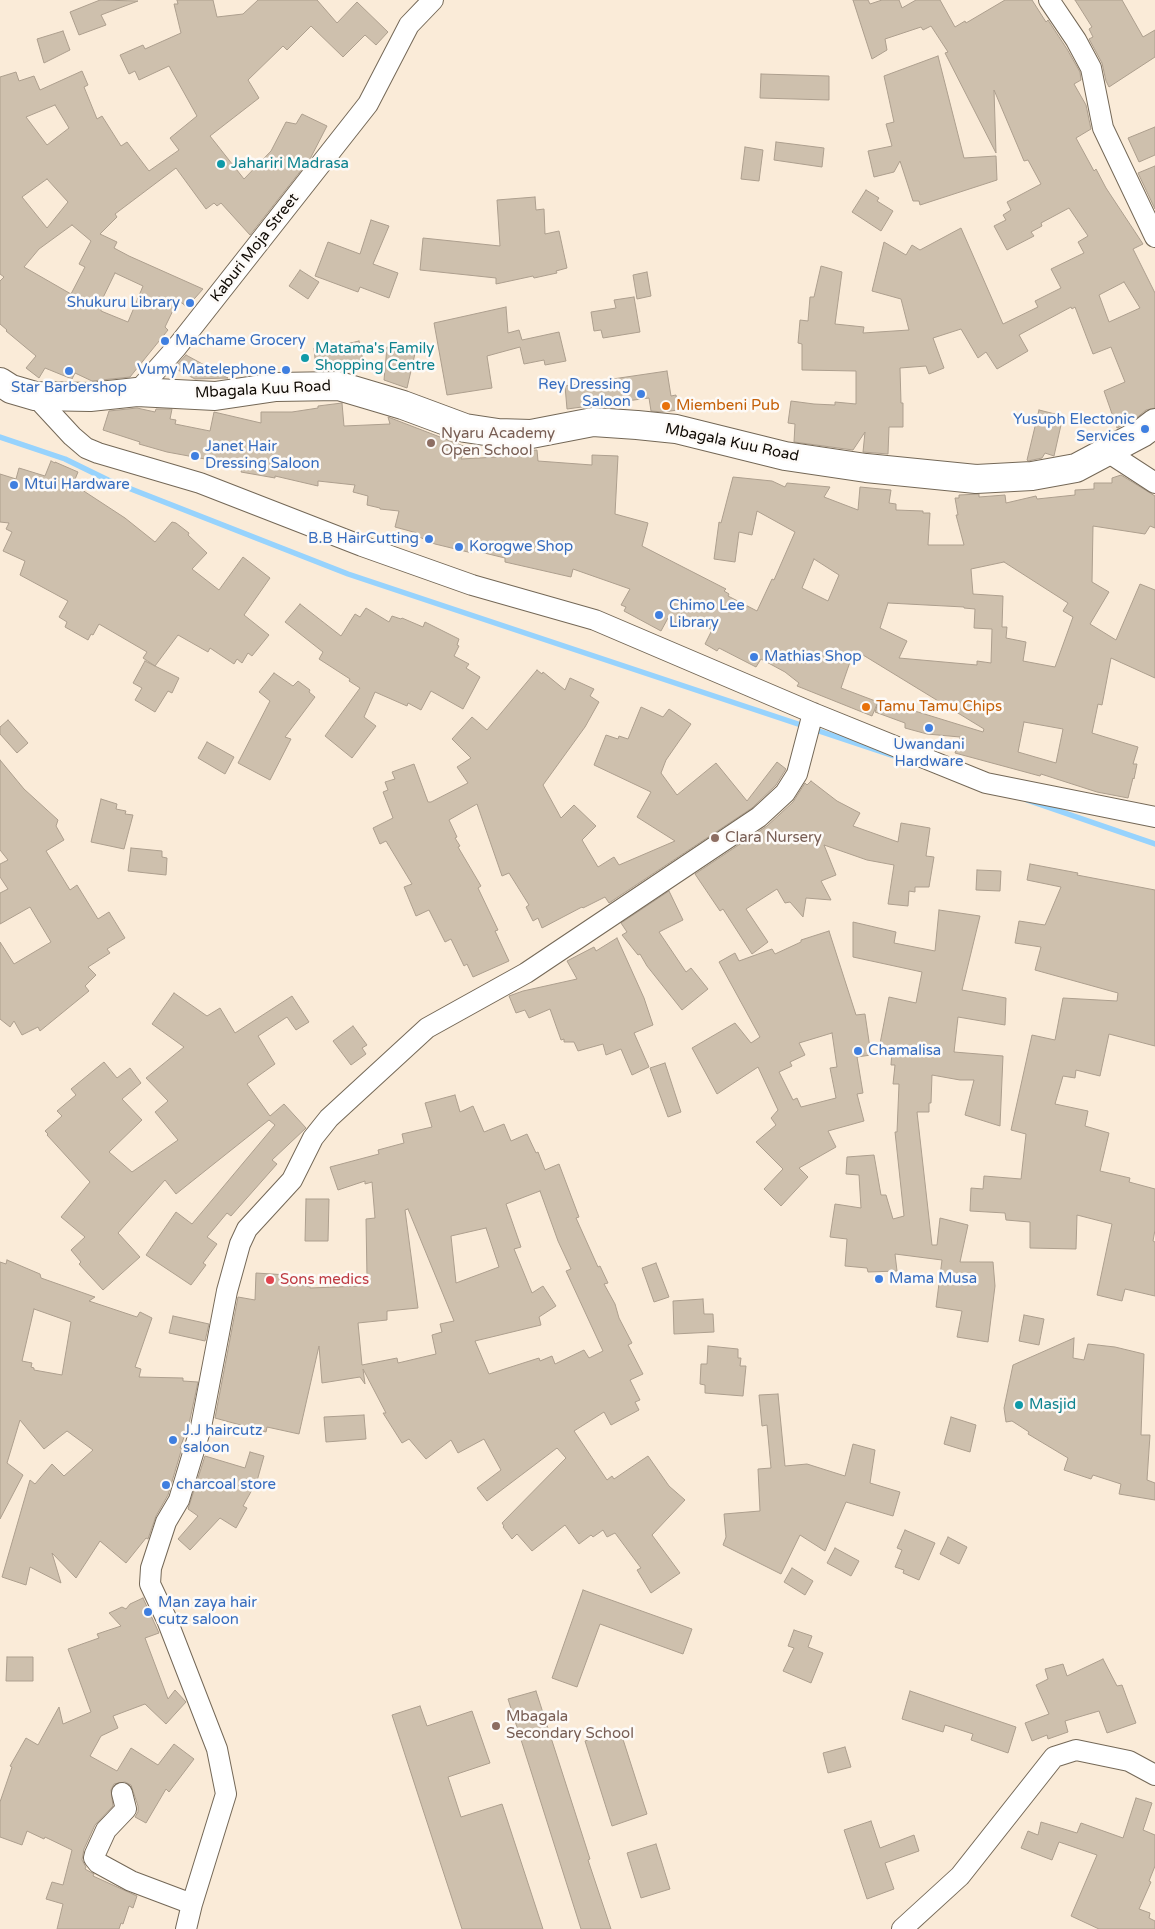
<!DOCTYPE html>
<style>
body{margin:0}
canvas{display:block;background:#faebd8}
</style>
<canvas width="1155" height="1929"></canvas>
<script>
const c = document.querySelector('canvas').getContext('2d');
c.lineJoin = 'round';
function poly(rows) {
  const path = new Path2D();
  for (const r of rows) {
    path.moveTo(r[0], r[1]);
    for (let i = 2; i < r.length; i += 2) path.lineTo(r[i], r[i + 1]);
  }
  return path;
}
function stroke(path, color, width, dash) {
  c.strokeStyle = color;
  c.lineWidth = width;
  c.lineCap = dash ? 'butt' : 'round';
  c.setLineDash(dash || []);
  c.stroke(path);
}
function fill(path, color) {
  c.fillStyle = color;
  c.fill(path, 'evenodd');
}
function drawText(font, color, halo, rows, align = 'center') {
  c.font = font + ' "Varela Round",sans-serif';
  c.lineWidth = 5;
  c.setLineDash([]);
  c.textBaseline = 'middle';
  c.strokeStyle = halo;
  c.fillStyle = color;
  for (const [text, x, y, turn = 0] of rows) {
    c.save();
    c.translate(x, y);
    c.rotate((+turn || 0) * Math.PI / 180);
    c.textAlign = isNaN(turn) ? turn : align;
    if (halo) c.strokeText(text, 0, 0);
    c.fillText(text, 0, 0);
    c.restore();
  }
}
const stream = poly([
 [0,437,65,459,108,480,348,574,894,756],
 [1027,800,1155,844]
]);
const building = poly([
 [100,0,138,1,101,15,106,25,79,35,70,12,100,0],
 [177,0,213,0,217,17,243,14,258,0,317,0,337,23,357,2,388,32,376,45,365,35,343,57,311,26,287,50,283,46,248,80,259,98,210,136,244,179,271,151,286,122,296,124,302,114,327,126,310,159,250,235,221,203,217,206,214,203,206,209,176,168,115,214,117,217,100,234,117,242,114,248,129,256,203,289,187,307,178,300,165,327,168,330,130,377,92,381,75,373,72,379,45,368,39,378,26,368,36,356,6,331,7,330,0,324,0,281,4,277,0,274,0,77,16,72,19,81,34,76,40,90,82,71,88,85,84,87,97,119,102,116,121,146,127,142,149,171,179,150,170,138,197,116,169,66,139,80,135,71,129,74,120,55,143,45,145,49,181,33,174,4,178,4,177,0],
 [55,105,69,128,47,145,26,117,55,105],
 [47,179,68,202,47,228,22,197,47,179],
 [72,225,91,241,79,264,85,267,71,294,24,267,39,249,72,225],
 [115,273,143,286,128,322,101,311,101,309,98,308,115,273],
 [853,0,868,0,870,4,882,0,899,0,902,8,916,0,940,0,955,27,965,21,966,23,1005,0,1032,0,1046,22,1048,20,1067,49,1080,72,1081,80,1074,84,1086,105,1091,129,1076,138,1094,171,1096,169,1106,188,1143,244,1133,249,1155,293,1155,408,1146,410,1134,420,1117,428,1104,391,1125,382,1111,347,1093,354,1075,307,1072,309,1071,307,1019,335,1028,351,997,369,986,352,978,358,961,329,933,338,944,368,929,374,926,366,900,368,901,403,903,403,903,427,889,427,888,454,863,452,865,432,853,450,794,442,795,424,788,423,791,401,814,404,835,405,835,402,856,404,856,371,802,370,802,344,798,343,800,320,808,321,810,297,814,297,821,266,842,272,835,324,864,327,863,333,909,330,901,299,872,291,884,242,906,255,912,245,920,250,961,228,1003,324,1038,307,1035,301,1061,288,1051,269,1084,253,1078,242,1088,236,1069,208,1041,223,1042,226,1031,232,1034,236,1007,250,994,226,1006,220,1003,215,1011,210,1007,202,1041,184,1028,160,1024,161,994,90,996,153,945,53,948,52,931,26,923,30,921,27,885,39,887,50,872,59,853,0],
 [1124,282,1140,308,1109,322,1099,295,1124,282],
 [1075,0,1122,0,1143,37,1155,30,1155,57,1109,87,1106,81,1102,63,1089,39,1093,37,1089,29,1092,27,1075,0],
 [63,31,70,50,44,63,37,39,63,31],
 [938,56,964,158,996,156,997,180,920,205,919,201,913,201,900,161,894,172,874,177,868,151,892,146,886,124,894,122,884,76,938,56],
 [761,74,829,76,829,100,760,98,761,74],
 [1155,127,1155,155,1139,162,1128,138,1155,127],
 [776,142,824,148,822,167,774,160,776,142],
 [745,147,763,150,759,181,741,179,745,147],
 [1155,166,1155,209,1138,173,1155,166],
 [866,190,879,198,877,201,893,211,881,231,852,212,866,190],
 [535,197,536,210,544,209,545,234,559,231,567,268,556,271,557,273,534,278,533,276,496,284,496,278,420,270,423,238,500,246,497,200,535,197],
 [371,220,389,226,373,264,398,273,389,298,360,287,358,292,315,276,328,242,360,254,371,220],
 [300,270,319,282,308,299,289,286,300,270],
 [647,272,651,296,637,299,633,275,647,272],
 [634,297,640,332,603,338,601,330,594,331,591,312,616,308,614,300,634,297],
 [506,307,508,333,519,330,522,340,559,332,566,361,545,365,544,360,524,364,520,347,487,356,492,388,447,395,434,323,506,307],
 [359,341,363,360,316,368,314,348,338,346,359,341],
 [409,344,410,347,417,345,407,388,384,380,387,347,409,344],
 [186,355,228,378,195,379,174,368,186,355],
 [667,371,671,396,676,395,678,410,663,412,651,411,649,398,567,409,565,386,667,371],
 [342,403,344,426,390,424,388,417,466,447,461,459,515,456,515,452,537,450,538,461,592,465,592,455,618,456,615,514,648,523,642,546,726,589,724,591,729,594,728,596,757,611,772,579,774,580,795,532,757,511,752,535,739,532,735,562,714,559,719,522,721,523,733,477,772,481,785,487,787,483,830,487,824,497,858,510,860,487,891,490,889,503,896,504,896,510,923,511,923,513,930,513,928,545,964,545,956,515,958,515,955,498,959,498,959,495,979,494,979,497,1005,495,1006,503,1036,496,1037,499,1075,495,1075,490,1094,489,1094,483,1112,483,1112,478,1121,475,1155,496,1155,528,1150,526,1145,534,1093,526,1092,582,1109,592,1090,624,1116,640,1140,584,1155,590,1155,678,1111,658,1102,705,1098,704,1092,733,1138,747,1133,764,1137,764,1134,779,1133,778,1128,798,1097,792,1041,774,1040,776,955,753,960,737,927,734,905,728,905,723,875,712,879,700,983,732,984,729,863,655,850,662,841,688,878,702,872,716,797,686,799,683,785,672,761,659,756,667,719,648,717,651,705,644,712,630,683,615,678,624,668,618,661,631,624,611,626,607,621,605,630,589,573,569,571,577,505,562,505,558,472,550,472,553,435,544,417,536,417,533,395,527,399,511,380,509,380,508,367,505,368,496,353,492,355,485,318,481,318,486,275,476,275,478,241,472,243,466,167,452,139,444,140,442,103,430,109,411,137,408,155,412,156,409,172,409,170,419,176,420,175,424,210,431,214,412,261,423,261,412,292,412,318,408,318,406,342,403],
 [814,559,839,575,828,601,802,588,814,559],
 [1004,562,1068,603,1063,611,1073,617,1055,667,1023,661,1026,642,1006,638,1007,627,1002,627,1003,596,973,594,971,569,1004,562],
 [888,603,964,607,964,608,975,609,974,628,992,629,991,663,977,661,977,665,899,658,907,641,880,628,888,603],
 [1024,722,1063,729,1056,763,1018,752,1024,722],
 [1039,410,1063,416,1054,456,1045,453,1042,458,1028,461,1027,460,1039,410],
 [51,461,55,463,55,462,78,472,73,484,125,518,155,542,172,522,176,523,189,533,188,535,207,553,192,569,219,590,243,557,270,578,244,615,269,635,252,656,248,653,242,663,237,659,234,664,210,648,208,652,178,635,155,666,143,658,147,652,99,624,93,635,91,634,88,640,65,627,67,622,59,617,68,601,20,575,25,561,3,551,12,532,6,529,9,523,0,522,0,474,16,479,19,468,45,476,51,461],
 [300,604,341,636,355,614,360,617,366,608,389,622,392,616,401,619,402,618,423,627,425,622,459,639,457,645,459,646,454,656,469,664,466,668,480,677,463,709,431,691,421,710,408,703,407,706,375,692,364,717,376,726,352,758,325,736,360,688,349,681,350,679,319,659,323,652,285,622,300,604],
 [145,661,179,678,172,693,168,691,155,712,135,700,142,688,133,683,145,661],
 [537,670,542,674,543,672,565,690,570,678,594,689,590,696,599,702,585,727,543,785,561,818,574,805,596,826,582,840,598,867,614,857,619,865,675,841,637,817,651,792,594,765,606,735,618,739,619,736,628,739,641,707,663,717,669,709,691,724,666,760,661,773,677,795,716,763,747,801,777,762,786,769,776,785,752,808,609,903,605,897,583,908,582,907,542,928,538,918,533,921,526,907,529,905,509,873,502,876,477,804,449,820,457,837,455,838,460,846,458,847,481,886,478,888,498,930,495,931,509,961,473,977,467,964,464,966,451,939,445,942,429,910,416,916,404,887,412,884,386,841,380,844,373,828,393,818,383,792,388,790,385,782,395,779,392,772,414,764,428,802,431,802,468,783,457,767,471,758,452,739,472,717,487,730,537,670],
 [274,673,293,686,298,681,310,690,309,692,315,697,285,737,291,739,270,780,238,763,270,701,259,692,274,673],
 [8,720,28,743,17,753,0,734,0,727,8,720],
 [207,742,234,757,225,774,198,758,207,742],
 [0,760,24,789,58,820,56,826,64,840,46,851,70,890,77,885,98,919,109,912,125,938,107,949,110,953,88,967,96,975,85,986,89,991,40,1031,38,1027,22,1035,14,1021,10,1027,0,1019,0,942,14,964,51,942,30,907,0,924,0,893,8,889,0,877,0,864,8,860,0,850,0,760],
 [811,781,837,801,860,813,853,826,898,842,901,823,930,828,926,856,934,857,929,887,915,887,915,892,909,891,908,906,888,904,894,865,867,860,824,845,836,875,821,881,831,900,806,898,803,917,790,902,785,903,777,889,746,909,768,942,752,954,723,909,720,911,695,874,767,826,793,802,805,783,807,785,811,781],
 [101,799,117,804,116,809,126,811,125,814,133,815,124,849,91,842,101,799],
 [131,848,162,851,162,857,167,858,166,875,128,871,131,848],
 [1030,864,1078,873,1077,875,1155,890,1155,1046,1109,1034,1100,1076,1076,1070,1075,1078,1063,1076,1055,1104,1088,1111,1085,1126,1109,1133,1100,1171,1130,1178,1129,1182,1155,1189,1155,1230,1153,1241,1155,1242,1155,1296,1125,1289,1122,1301,1097,1295,1112,1224,1077,1215,1076,1249,1030,1248,1030,1222,1006,1220,1005,1213,970,1211,971,1188,983,1189,984,1176,1021,1179,1026,1134,1011,1130,1032,1035,1055,1040,1063,998,1117,1001,1118,993,1035,970,1041,947,1015,943,1019,921,1045,925,1061,887,1027,880,1030,864],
 [977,870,1001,871,1000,891,976,890,977,870],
 [669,891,683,920,659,932,686,972,691,968,708,989,682,1010,647,966,640,954,638,955,622,935,627,932,621,923,669,891],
 [939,910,980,916,962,990,1006,998,1005,1025,958,1017,954,1052,1003,1056,1000,1126,965,1115,974,1080,960,1080,932,1075,931,1103,929,1103,929,1112,917,1112,932,1245,937,1245,940,1218,968,1225,960,1262,993,1262,995,1286,988,1342,957,1337,962,1311,936,1307,942,1260,895,1254,897,1271,868,1272,867,1268,845,1266,847,1239,830,1237,835,1204,861,1208,859,1175,846,1174,847,1157,874,1155,881,1195,886,1195,893,1219,904,1216,895,1132,897,1132,899,1084,893,1084,895,1065,891,1065,892,1051,878,1054,889,997,916,1003,922,972,853,957,853,922,896,932,894,943,935,951,939,910],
 [829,931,856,1015,865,1014,871,1055,857,1057,863,1093,857,1094,864,1121,828,1131,836,1147,799,1168,808,1177,781,1206,764,1189,783,1169,756,1142,776,1125,771,1118,778,1110,758,1067,717,1094,692,1048,735,1023,751,1043,760,1037,719,962,735,953,739,961,772,949,775,954,801,942,801,940,829,931],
 [832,1033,837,1067,830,1068,836,1098,801,1107,797,1098,793,1100,779,1072,792,1066,790,1062,805,1055,799,1043,832,1033],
 [617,938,644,998,653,1025,634,1033,649,1067,632,1075,621,1049,606,1055,603,1044,578,1051,574,1042,564,1042,564,1039,561,1040,550,1009,529,1018,525,1010,516,1013,509,996,523,991,577,979,567,961,594,947,596,951,617,938],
 [174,993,207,1016,220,1008,235,1033,292,996,309,1022,296,1030,287,1017,258,1036,275,1064,247,1084,270,1116,284,1104,306,1128,272,1160,277,1164,231,1216,227,1213,207,1237,217,1244,203,1263,206,1265,191,1285,146,1255,176,1212,192,1224,275,1125,269,1120,176,1194,165,1180,118,1233,140,1257,103,1290,79,1264,81,1262,71,1250,85,1237,61,1217,90,1182,47,1135,48,1134,45,1131,62,1116,57,1111,76,1095,71,1089,104,1062,117,1078,130,1068,141,1083,122,1099,142,1120,109,1152,132,1172,178,1140,155,1112,168,1101,146,1078,184,1047,152,1024,174,993],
 [353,1026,367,1045,362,1048,366,1054,351,1065,333,1041,353,1026],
 [665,1063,681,1112,668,1117,650,1068,665,1063],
 [455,1095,460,1112,473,1106,484,1132,504,1124,511,1141,527,1134,536,1153,538,1152,545,1170,559,1164,579,1217,576,1218,598,1267,600,1266,608,1283,604,1284,615,1304,619,1318,632,1343,628,1345,643,1374,630,1380,640,1400,635,1402,639,1410,611,1425,604,1412,574,1431,607,1480,612,1476,614,1479,648,1456,669,1486,685,1500,652,1535,680,1573,651,1593,637,1570,641,1568,615,1533,607,1537,603,1530,593,1537,591,1535,579,1544,565,1525,532,1551,517,1534,512,1539,503,1527,504,1526,502,1523,566,1458,557,1448,487,1501,477,1488,501,1470,484,1439,458,1453,451,1440,426,1459,409,1439,402,1443,383,1413,386,1413,363,1369,365,1384,360,1377,322,1383,319,1346,299,1434,267,1427,266,1432,215,1418,238,1297,255,1300,256,1273,288,1275,287,1285,310,1286,310,1288,360,1286,359,1279,367,1278,366,1219,375,1218,372,1182,365,1184,365,1181,338,1190,330,1167,379,1154,378,1150,404,1143,402,1134,432,1127,425,1103,455,1095],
 [540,1191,558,1241,571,1269,566,1271,603,1351,589,1358,584,1350,555,1364,552,1356,540,1361,539,1358,489,1374,475,1341,541,1325,539,1317,556,1306,543,1286,532,1293,514,1249,521,1247,506,1204,540,1191],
 [408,1209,454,1321,440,1324,442,1332,432,1335,436,1354,398,1363,397,1358,362,1365,358,1323,387,1320,387,1311,418,1308,405,1210,408,1209],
 [486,1228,499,1267,456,1283,451,1236,486,1228],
 [306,1199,329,1199,328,1241,305,1241,306,1199],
 [7,1260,40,1274,41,1278,95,1297,89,1301,137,1317,140,1312,152,1318,135,1367,141,1369,139,1377,183,1378,183,1381,198,1382,189,1424,180,1448,182,1448,168,1495,156,1516,148,1539,146,1538,126,1563,100,1541,76,1578,52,1553,61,1583,30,1567,26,1585,2,1577,30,1480,35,1484,52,1464,64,1476,93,1450,67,1431,44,1449,20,1420,7,1463,23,1475,0,1519,0,1262,6,1264,7,1260],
 [34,1309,71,1322,62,1375,34,1370,34,1368,31,1367,32,1363,22,1361,34,1309],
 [656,1263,669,1297,654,1302,642,1268,656,1263],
 [703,1299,704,1314,713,1314,714,1332,674,1334,673,1301,703,1299],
 [1024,1315,1044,1319,1039,1345,1019,1341,1024,1315],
 [173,1316,209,1324,205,1341,169,1333,173,1316],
 [1074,1338,1073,1358,1084,1360,1088,1344,1115,1347,1144,1354,1141,1435,1150,1435,1147,1480,1155,1483,1155,1500,1119,1494,1121,1484,1093,1475,1091,1479,1064,1470,1068,1458,1028,1434,1029,1432,1012,1421,1006,1422,1004,1408,1013,1365,1074,1338],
 [708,1346,738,1349,738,1358,741,1358,740,1366,746,1366,743,1396,705,1393,705,1385,700,1384,701,1364,707,1364,708,1346],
 [778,1394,785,1466,807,1464,845,1476,853,1444,875,1450,870,1483,900,1492,893,1516,846,1502,825,1551,800,1535,781,1574,723,1545,726,1537,724,1514,760,1511,758,1469,771,1468,767,1425,762,1426,759,1395,778,1394],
 [364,1415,366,1439,326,1442,324,1417,364,1415],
 [951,1417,976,1425,970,1452,944,1444,951,1417],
 [250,1452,264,1456,257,1481,243,1506,247,1508,236,1528,220,1518,190,1550,178,1539,198,1516,188,1509,205,1456,245,1468,250,1452],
 [905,1530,935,1543,919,1580,903,1573,904,1570,895,1567,902,1550,897,1548,905,1530],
 [948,1537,967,1547,959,1564,940,1554,948,1537],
 [835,1548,859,1561,851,1576,827,1563,835,1548],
 [792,1568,813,1581,805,1595,784,1582,792,1568],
 [583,1590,692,1629,683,1654,600,1624,577,1687,552,1678,583,1590],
 [143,1598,159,1633,145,1638,168,1699,175,1690,186,1702,166,1724,145,1704,113,1716,118,1728,101,1736,90,1756,117,1771,131,1748,158,1765,174,1744,194,1759,169,1792,166,1789,146,1823,135,1817,138,1812,138,1806,131,1785,125,1782,114,1784,111,1790,113,1806,95,1825,84,1849,82,1860,86,1867,85,1869,94,1874,93,1876,137,1896,133,1908,129,1906,123,1924,121,1923,119,1929,57,1929,63,1904,46,1899,52,1882,63,1885,72,1850,45,1837,44,1839,27,1831,22,1845,0,1837,0,1802,12,1767,10,1766,26,1738,38,1745,59,1707,63,1724,91,1712,68,1649,99,1638,97,1634,121,1626,109,1613,122,1607,126,1609,130,1604,143,1598],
 [794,1630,812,1636,808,1647,823,1653,811,1683,783,1671,794,1648,788,1646,794,1630],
 [7,1657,33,1657,33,1681,6,1681,7,1657],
 [1103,1659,1117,1686,1122,1685,1136,1723,1107,1733,1099,1711,1065,1721,1068,1732,1048,1739,1047,1735,1032,1741,1025,1723,1049,1714,1036,1685,1048,1679,1045,1669,1063,1664,1067,1676,1103,1659],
 [536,1691,590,1859,588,1860,611,1929,581,1929,530,1768,508,1699,536,1691],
 [910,1691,1016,1727,1008,1753,971,1740,973,1734,945,1725,943,1732,902,1719,910,1691],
 [420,1706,427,1726,472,1711,490,1763,448,1777,461,1817,502,1804,543,1929,462,1929,392,1715,420,1706],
 [620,1730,647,1814,612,1826,585,1741,620,1730],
 [845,1747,851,1767,828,1773,823,1753,845,1747],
 [1136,1798,1152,1803,1143,1830,1155,1835,1155,1866,1149,1881,1151,1882,1139,1909,1150,1913,1149,1918,1155,1921,1155,1929,1099,1929,1071,1916,1097,1855,1059,1842,1052,1860,1021,1848,1028,1831,1038,1835,1041,1822,1077,1833,1081,1823,1123,1838,1136,1798],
 [871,1821,880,1848,914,1835,919,1851,885,1863,894,1889,867,1899,844,1830,871,1821],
 [656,1844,670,1889,641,1898,627,1853,656,1844]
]);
const street = poly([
 [1049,0,1076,40,1091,68,1103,128,1155,237],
 [137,392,176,348,368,104,409,25,433,0],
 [35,396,72,436,86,448,98,453,200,483,362,546,472,585,595,620,813,713,986,783,1155,817],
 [1106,451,1155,483],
 [122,1793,126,1809,106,1830,95,1854,94,1858,98,1863,131,1881,192,1904],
 [186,1929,192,1904,226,1794,217,1749,167,1620,150,1584,151,1568,166,1522,179,1500,201,1427,227,1291,240,1244,247,1229,292,1180,313,1138,329,1118,427,1028,526,973,759,817,785,793,797,774,813,713],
 [902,1929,960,1876,1054,1757,1076,1750,1129,1761,1155,1775]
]);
const secondary = poly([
 [0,382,11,389,35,396,90,397,137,392,215,396,276,387,339,386,403,405,465,428,498,433,531,434,593,422,637,425,676,429,785,456,866,468,976,479,1032,476,1076,468,1142,433,1155,423]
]);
const markers = [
 [221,164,5,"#0f9aa8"],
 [190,303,5,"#3f7fe0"],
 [165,341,5,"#3f7fe0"],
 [305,358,5,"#0f9aa8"],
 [286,370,5,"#3f7fe0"],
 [69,371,5,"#3f7fe0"],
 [641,394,5,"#3f7fe0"],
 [666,406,5,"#e8710a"],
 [1145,429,5,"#3f7fe0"],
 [431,443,5,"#8d6e63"],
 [195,456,5,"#3f7fe0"],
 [14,485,5,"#3f7fe0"],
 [429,539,5,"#3f7fe0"],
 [459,547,5,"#3f7fe0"],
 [659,615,5,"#3f7fe0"],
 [754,657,5,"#3f7fe0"],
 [866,707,5,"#e8710a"],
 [929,728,5,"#3f7fe0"],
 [715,838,5,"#8d6e63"],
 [858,1051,5,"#3f7fe0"],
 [879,1279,5,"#3f7fe0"],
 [270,1280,5,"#e0444e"],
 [1019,1405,5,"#0f9aa8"],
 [173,1440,5,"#3f7fe0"],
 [166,1485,5,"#3f7fe0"],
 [148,1612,5,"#3f7fe0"],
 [496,1726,5,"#8d6e63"]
];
const cultureNames = [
 ["Jahariri Madrasa",231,164],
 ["Matama's Family",315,349],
 ["Shopping Centre",315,366],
 ["Masjid",1029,1405]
];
const streetNames = [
 ["Kaburi Moja Street",255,248,-52],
 ["Mbagala Kuu Road",263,390,-3],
 ["Mbagala Kuu Road",732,443,12]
];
const shopNames = [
 ["Shukuru Library",180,303,"right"],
 ["Machame Grocery",175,341],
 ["Vumy Matelephone",276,370,"right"],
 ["Rey Dressing",631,385,"right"],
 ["Saloon",631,402,"right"],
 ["Star Barbershop",69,388,"center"],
 ["Yusuph Electonic",1135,420,"right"],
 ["Services",1135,437,"right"],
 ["Janet Hair",205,447],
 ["Dressing Saloon",205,464],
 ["Mtui Hardware",24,485],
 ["B.B HairCutting",419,539,"right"],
 ["Korogwe Shop",469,547],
 ["Chimo Lee",669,606],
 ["Library",669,623],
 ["Mathias Shop",764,657],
 ["Uwandani",929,745,"center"],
 ["Hardware",929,762,"center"],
 ["Chamalisa",868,1051],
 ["Mama Musa",889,1279],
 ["J.J haircutz",183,1431],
 ["saloon",183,1448],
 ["charcoal store",176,1485],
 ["Man zaya hair",158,1603],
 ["cutz saloon",158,1620]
];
const foodNames = [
 ["Miembeni Pub",676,406],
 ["Tamu Tamu Chips",876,707]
];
const educationNames = [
 ["Nyaru Academy",441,434],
 ["Open School",441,451],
 ["Clara Nursery",725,838],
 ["Mbagala",506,1717],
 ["Secondary School",506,1734]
];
const healthNames = [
 ["Sons medics",280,1280]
];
stroke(stream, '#97d3fd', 5.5);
fill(building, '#cec0ad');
stroke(building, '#ad9f8e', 1);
stroke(street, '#746857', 22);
stroke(secondary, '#746857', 30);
stroke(street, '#fff', 20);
stroke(secondary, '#fff', 28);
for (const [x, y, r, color] of markers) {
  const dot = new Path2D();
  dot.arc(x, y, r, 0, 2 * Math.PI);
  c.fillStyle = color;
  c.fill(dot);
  stroke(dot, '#fdfaf7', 2);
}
drawText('15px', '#0d838f', '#fdfaf7', cultureNames, 'left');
drawText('15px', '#100b05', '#fdfaf7', streetNames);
drawText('15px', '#366cbe', '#fdfaf7', shopNames, 'left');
drawText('15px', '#c56008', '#fdfaf7', foodNames, 'left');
drawText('15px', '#785e54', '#fdfaf7', educationNames, 'left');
drawText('15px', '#be3a42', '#fdfaf7', healthNames, 'left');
</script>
